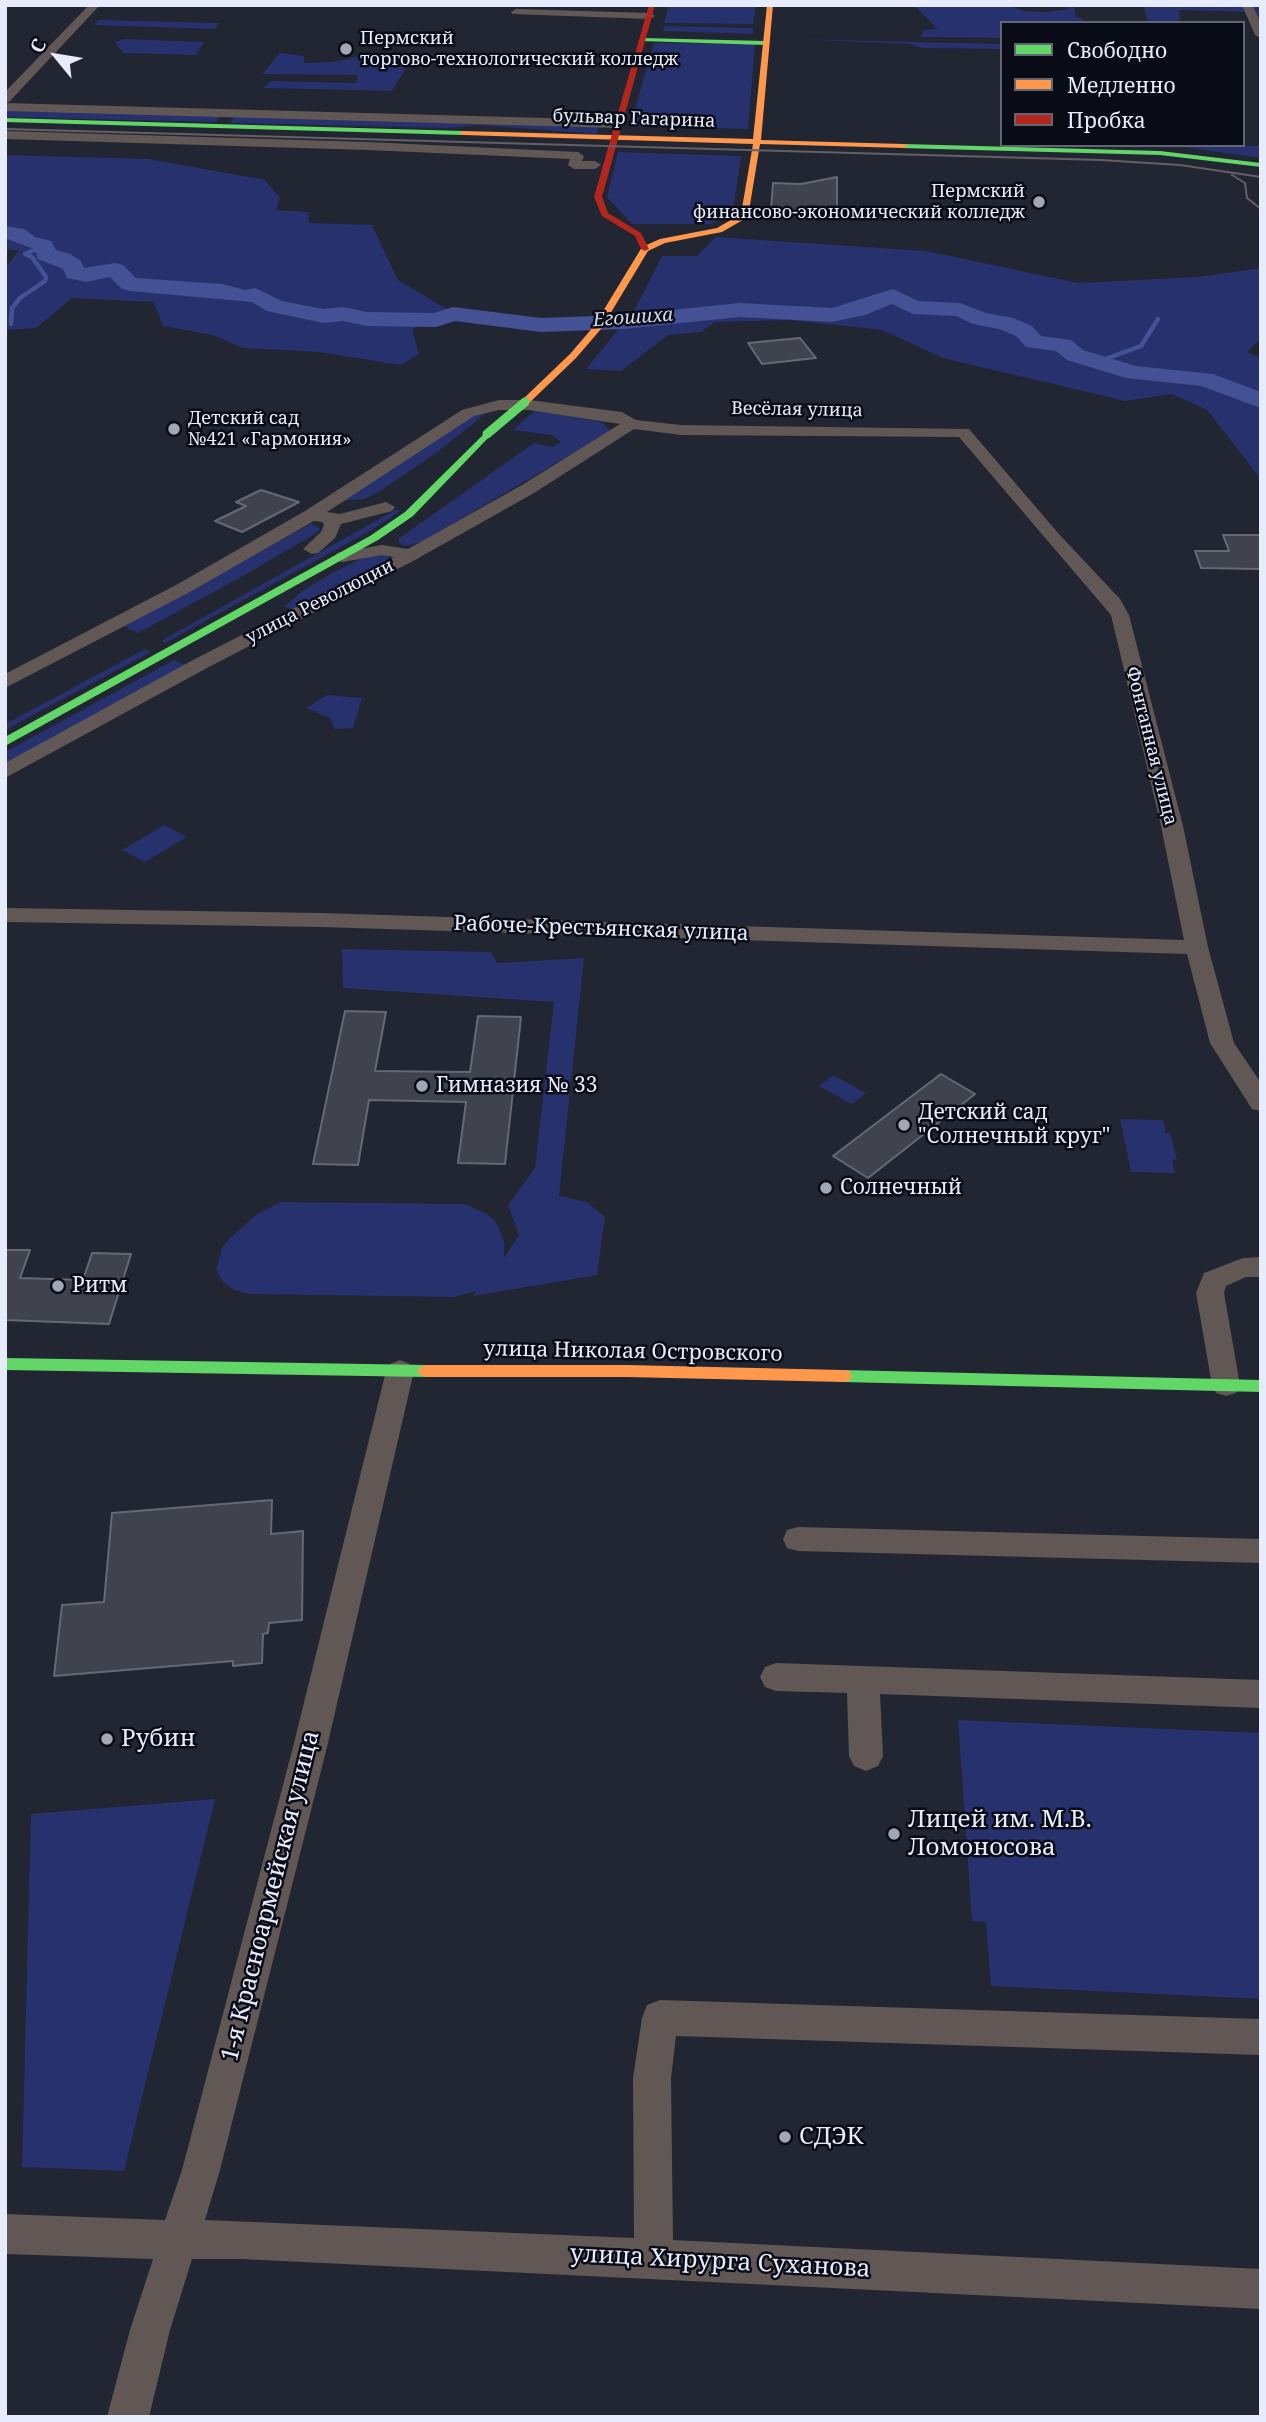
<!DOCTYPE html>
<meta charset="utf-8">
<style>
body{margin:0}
#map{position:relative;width:1266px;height:2422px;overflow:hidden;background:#222532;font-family:"Noto Serif",serif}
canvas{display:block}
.frame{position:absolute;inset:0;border:7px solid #e7ecfc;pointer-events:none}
.legend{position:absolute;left:1000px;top:21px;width:245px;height:126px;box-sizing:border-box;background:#090c16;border:2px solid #626672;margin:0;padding:9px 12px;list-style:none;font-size:21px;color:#e7ecfc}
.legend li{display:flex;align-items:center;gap:14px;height:35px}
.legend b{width:35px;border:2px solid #626672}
.north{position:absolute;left:21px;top:21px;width:70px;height:70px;-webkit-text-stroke:5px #090c16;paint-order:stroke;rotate:300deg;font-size:19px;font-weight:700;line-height:28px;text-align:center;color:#e7ecfc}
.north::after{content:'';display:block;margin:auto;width:24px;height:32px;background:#e7ecfc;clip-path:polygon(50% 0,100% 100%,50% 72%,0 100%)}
</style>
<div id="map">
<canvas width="1266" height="2422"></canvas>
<div class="frame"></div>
<ul class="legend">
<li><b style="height:9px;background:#63d668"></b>Свободно</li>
<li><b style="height:9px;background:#ff974d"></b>Медленно</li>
<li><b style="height:9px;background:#b3261e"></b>Пробка</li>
</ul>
<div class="north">С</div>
</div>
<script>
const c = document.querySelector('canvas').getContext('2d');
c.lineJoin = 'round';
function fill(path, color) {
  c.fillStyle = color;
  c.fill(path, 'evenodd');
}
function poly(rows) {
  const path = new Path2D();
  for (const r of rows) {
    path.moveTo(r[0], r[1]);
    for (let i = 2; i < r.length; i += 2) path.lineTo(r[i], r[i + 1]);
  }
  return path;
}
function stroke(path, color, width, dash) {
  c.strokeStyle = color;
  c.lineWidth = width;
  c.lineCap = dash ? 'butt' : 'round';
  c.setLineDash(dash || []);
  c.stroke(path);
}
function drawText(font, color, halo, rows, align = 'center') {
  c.font = font + ' "Noto Serif",serif';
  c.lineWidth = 5;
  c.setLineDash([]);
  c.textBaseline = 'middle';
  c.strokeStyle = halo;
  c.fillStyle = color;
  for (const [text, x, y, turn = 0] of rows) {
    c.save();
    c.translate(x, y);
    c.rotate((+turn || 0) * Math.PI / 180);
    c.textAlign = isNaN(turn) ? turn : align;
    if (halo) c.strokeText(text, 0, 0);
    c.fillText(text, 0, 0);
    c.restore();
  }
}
const green = poly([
 [669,5,756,5,753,24,664,23],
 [914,5,1008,5,1024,11,1045,12,1064,10,1074,5,1076,17,1082,18,1084,23,1094,23,1002,23,1002,38,922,37,923,30,938,29],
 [1143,5,1261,5,1261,35,1250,12,1179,10,1180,23,1139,23,1148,20],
 [99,20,219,23,215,29,94,25],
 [664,26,753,28,753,34,663,31],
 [125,39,204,42,196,55,123,53,115,42],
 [791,39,1002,44,1002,49,922,48,911,44],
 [654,43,755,44,748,129,630,126],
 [280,53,304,56,304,63,332,62,358,57,399,57,406,68,392,91,263,88,271,81,356,83,358,75,262,74],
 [5,110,222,115,216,122,5,117],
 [235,115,600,125,597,134,478,125,448,128,230,123],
 [1176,145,1261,146,1261,158,1176,146],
 [618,152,741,156,734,205,728,218,710,224,632,224,607,197],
 [5,155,149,159,265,180,280,198,276,210,308,212,309,223,372,225,398,280,450,311,412,329,419,354,401,365,319,352,243,348,213,335,163,326,154,302,72,298,36,328,5,330,5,268,19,250,5,250],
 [716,237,926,251,1078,283,1198,277,1261,268,1261,338,1247,352,1261,358,1261,479,1207,410,1172,394,1125,401,943,358,882,330,790,320,715,322,701,332,668,335,621,371,586,369,635,309,662,256,697,256],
 [490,410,436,453,377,493,364,499,341,501,467,418],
 [536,410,601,422,611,431,421,542,405,546,400,544,398,539,534,443,553,447,561,442,552,435,513,430],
 [397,509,400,511,370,531,165,643,161,641],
 [311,524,320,528,318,532,243,576,138,633,124,626],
 [386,554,389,558,383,563,292,610,285,606,305,589,334,572,369,555],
 [145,649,151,652,5,730,5,724],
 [174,660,186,665,5,765,5,752],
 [327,695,362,698,353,728,335,729,330,718,306,708],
 [164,825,187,837,145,862,122,850],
 [342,949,491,952,497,963,584,958,559,1196,587,1202,605,1217,597,1275,473,1296,476,1291,455,1297,249,1294,234,1290,223,1282,216,1270,222,1248,229,1239,257,1214,281,1202,465,1204,487,1214,496,1222,504,1240,504,1258,519,1235,508,1205,535,1168,554,1002,343,988],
 [833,1075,866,1093,852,1104,819,1086],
 [1120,1119,1163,1120,1166,1133,1170,1133,1177,1160,1172,1160,1175,1173,1131,1172],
 [958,1720,1261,1733,1261,1999,991,1986,986,1922,972,1921],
 [215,1799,124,2171,22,2167,31,1814]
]);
const stream = poly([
 [11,324,12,308,20,298,45,281,46,277,32,257,25,254,44,245],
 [1100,361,1141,346,1158,319]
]);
const river = poly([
 [5,226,24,229,35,237,51,241,56,250,70,254,81,261,84,268,115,263,123,265,136,278,222,284,245,290,255,288,282,301,323,309,343,307,367,312,434,313,453,307,541,318,623,315,740,303,832,308,893,289,918,301,960,303,986,313,1013,318,1032,326,1041,336,1071,340,1083,350,1136,366,1213,374,1261,392,1261,408,1201,386,1126,378,1067,360,1056,351,1026,347,1016,336,999,329,973,324,956,316,913,314,892,304,865,315,832,322,740,317,623,329,541,332,455,321,436,327,367,326,343,321,323,323,267,311,252,302,130,291,122,289,110,277,86,282,67,278,63,269,38,259,34,249,5,238,5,226]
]);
const building = poly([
 [837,177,837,211,789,212,771,209,773,183,801,184,837,177],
 [800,338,816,358,762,364,748,343,800,338],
 [261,490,299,502,242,532,215,521,246,506,236,502,261,490],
 [1223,535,1261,535,1261,569,1201,568,1195,551,1229,551,1223,535],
 [345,1011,386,1012,375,1071,470,1072,478,1016,521,1017,505,1164,458,1163,466,1102,369,1100,358,1165,313,1164,345,1011],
 [941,1074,975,1094,868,1178,833,1156,941,1074],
 [5,1250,30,1250,20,1278,83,1280,92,1253,131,1254,109,1324,5,1320,5,1250],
 [272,1500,271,1534,303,1531,302,1620,269,1623,268,1633,263,1634,262,1663,233,1666,233,1661,54,1676,62,1605,104,1602,112,1513,272,1500]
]);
const street = poly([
 [89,5,100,5,9,102,5,103,5,92,89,5],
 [1242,5,1252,5,1261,23,1261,38,1255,35,1242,5],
 [516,9,650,13,655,16,650,19,512,14,511,12,516,9],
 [5,103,618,120,624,124,618,128,5,111,5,103],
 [5,131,368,142,578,152,584,156,582,161,595,161,601,165,595,169,574,169,568,165,570,159,368,150,5,139,5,131],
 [499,400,529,400,622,412,636,420,681,425,969,429,1058,533,1120,599,1129,615,1183,826,1208,947,1234,1043,1261,1083,1261,1111,1252,1109,1210,1043,1187,954,321,927,5,922,5,908,321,913,1184,940,1161,826,1111,615,959,437,681,435,634,429,534,493,415,560,207,668,5,778,5,763,193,660,394,557,382,555,343,562,337,561,334,557,337,553,382,545,408,549,522,485,620,424,529,410,499,410,474,416,327,512,340,514,386,502,395,507,392,511,341,524,335,538,318,553,312,554,303,549,321,532,324,525,322,522,314,521,188,593,5,688,5,674,176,585,305,511,462,410,499,400],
 [1261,1257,1261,1277,1246,1277,1226,1286,1224,1293,1240,1385,1236,1393,1226,1396,1216,1393,1212,1385,1196,1293,1204,1273,1243,1258,1261,1257],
 [400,1360,410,1364,414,1371,327,1747,220,2170,205,2220,634,2238,633,2078,642,2018,647,2005,660,2000,1261,2019,1261,2055,676,2036,671,2078,673,2240,1261,2269,1261,2309,241,2259,192,2259,170,2330,149,2417,107,2417,130,2330,153,2259,5,2254,5,2214,165,2220,182,2170,293,1747,386,1371,390,1364,400,1360],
 [798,1527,1261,1539,1261,1563,798,1551,787,1548,783,1539,787,1530,798,1527],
 [776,1663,1261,1680,1261,1708,880,1694,883,1756,878,1766,866,1771,854,1766,849,1756,847,1693,776,1691,765,1687,760,1677,765,1667,776,1663]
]);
const fast = poly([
 [643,38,765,41,768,43,765,45,641,41,643,38],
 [5,118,463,131,467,133,463,135,5,122,5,118],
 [904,144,1160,151,1261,163,1261,167,1160,155,901,148,904,144],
 [487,431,492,434,490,436,413,516,378,540,5,746,5,737,370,536,405,512,487,431],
 [5,1358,426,1365,432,1367,434,1371,432,1375,426,1377,5,1370,5,1358],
 [843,1370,1261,1380,1261,1392,843,1382,837,1381,834,1376,837,1371,843,1370]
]);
const slow = poly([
 [767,5,773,5,761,140,904,144,908,146,904,148,760,144,748,217,722,232,665,243,648,251,601,329,576,358,528,404,522,404,522,400,570,354,594,326,642,247,660,239,717,228,741,214,753,144,463,135,459,133,463,131,753,139,767,5],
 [426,1365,627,1365,843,1370,849,1371,852,1376,849,1381,843,1382,627,1377,426,1377,420,1375,418,1371,420,1367,426,1365]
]);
const jam = poly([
 [649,5,655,5,602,197,608,213,641,233,649,249,645,251,641,249,635,236,602,216,594,197,649,5]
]);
const tram = poly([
 [5,129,1101,160,1180,165,1261,177],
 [1232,175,1245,183,1247,198,1261,209]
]);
const fastBridge = poly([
 [487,434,525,402]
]);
const markers = [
 [346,49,7,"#a2a6b5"],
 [1039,202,7,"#a2a6b5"],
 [174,429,7,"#a2a6b5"],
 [422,1086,7,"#a2a6b5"],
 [904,1125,7,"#a2a6b5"],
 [826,1188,7,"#a2a6b5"],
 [58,1286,7,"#a2a6b5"],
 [107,1739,7,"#a2a6b5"],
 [894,1834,7,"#a2a6b5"],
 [785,2137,7,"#a2a6b5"]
];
const farPoinames = [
 ["Пермский",360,39],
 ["торгово-технологический колледж",360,60],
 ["Пермский",1025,192,"right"],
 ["финансово-экономический колледж",1025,213,"right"],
 ["Детский сад",188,419],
 ["№421 «Гармония»",188,440]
];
const farStreetnames = [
 ["бульвар Гагарина",634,119,2],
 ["Весёлая улица",797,410,1],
 ["улица Революции",320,602,-27],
 ["Фонтанная улица",1151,746,76]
];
const farWaternames = [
 ["Егошиха",633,318,-4]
];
const streetNames = [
 ["Рабоче-Крестьянская улица",601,929,2],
 ["улица Николая Островского",633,1352,1]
];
const poiNames = [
 ["Гимназия № 33",436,1086],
 ["Детский сад",918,1113],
 ["\"Солнечный круг\"",918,1137],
 ["Солнечный",840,1188],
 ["Ритм",72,1286]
];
const nearPoinames = [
 ["Рубин",121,1739],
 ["Лицей им. М.В.",908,1820],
 ["Ломоносова",908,1848],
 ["СДЭК",799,2137]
];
const nearStreetnames = [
 ["1-я Красноармейская улица",271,1896,-76],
 ["улица Хирурга Суханова",720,2262,3]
];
fill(green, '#27316e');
stroke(stream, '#445295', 4.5);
fill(river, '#445295');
fill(building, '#40434e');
stroke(building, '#666975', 2);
fill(street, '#615856');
fill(fast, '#63d668');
fill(slow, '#ff974d');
fill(jam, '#b3261e');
stroke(tram, '#646063', 2);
stroke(fastBridge, '#63d668', 9);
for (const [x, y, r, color] of markers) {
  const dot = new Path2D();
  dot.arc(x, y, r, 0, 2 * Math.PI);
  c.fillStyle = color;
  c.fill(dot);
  stroke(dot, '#090c16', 2.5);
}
drawText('18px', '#e7ecfc', '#090c16', farPoinames, 'left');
drawText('18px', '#e7ecfc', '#090c16', farStreetnames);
drawText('italic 19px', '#d2d9ee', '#090c16', farWaternames);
drawText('21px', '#e7ecfc', '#090c16', streetNames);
drawText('21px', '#e7ecfc', '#090c16', poiNames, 'left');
drawText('24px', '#e7ecfc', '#090c16', nearPoinames, 'left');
drawText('24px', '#e7ecfc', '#090c16', nearStreetnames);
</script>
